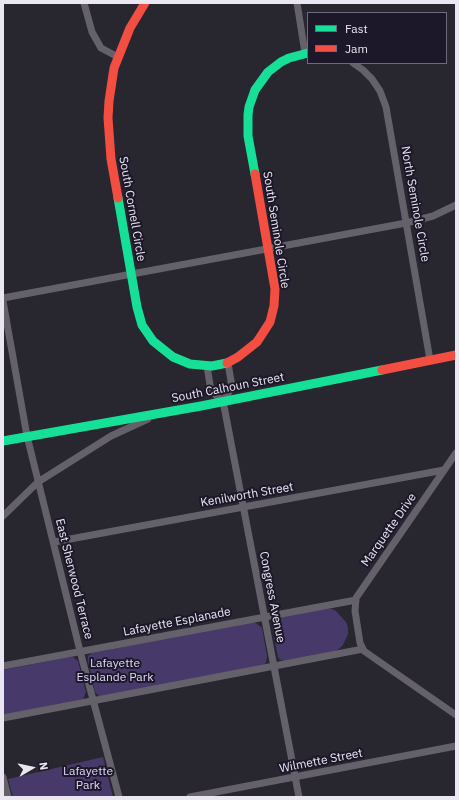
<!DOCTYPE html>
<style>
body{margin:0}
#map{position:relative;width:459px;height:800px;overflow:hidden;background:#28262f;font-family:"IBM Plex Sans",sans-serif}
canvas{display:block}
.frame{position:absolute;inset:0;border:4px solid #eae7f3;pointer-events:none}
.legend{position:absolute;left:307px;top:12px;width:140px;height:52px;box-sizing:border-box;background:#1d1829;border:1px solid #6f6b7a;margin:0;padding:5px 7px;list-style:none;font-size:12px;color:#eae7f3}
.legend li{display:flex;align-items:center;gap:8px;height:20px}
.legend b{width:20px;border:1px solid #6f6b7a}
.north{position:absolute;left:12px;top:748px;width:40px;height:40px;-webkit-text-stroke:3px #1d1829;paint-order:stroke;rotate:81deg;font-size:11px;font-weight:700;line-height:16px;text-align:center;color:#eae7f3}
.north::after{content:'';display:block;margin:auto;width:14px;height:18px;background:#eae7f3;clip-path:polygon(50% 0,100% 100%,50% 72%,0 100%)}
</style>
<div id="map">
<canvas width="459" height="800"></canvas>
<div class="frame"></div>
<ul class="legend">
<li><b style="height:5px;background:#16e098"></b>Fast</li>
<li><b style="height:5px;background:#f24e42"></b>Jam</li>
</ul>
<div class="north">N</div>
</div>
<script>
const c = document.querySelector('canvas').getContext('2d');
c.lineJoin = 'round';
function fill(path, color) {
  c.fillStyle = color;
  c.fill(path, 'evenodd');
}
function poly(rows) {
  const path = new Path2D();
  for (const r of rows) {
    path.moveTo(r[0], r[1]);
    for (let i = 2; i < r.length; i += 2) path.lineTo(r[i], r[i + 1]);
  }
  return path;
}
function stroke(path, color, width, dash) {
  c.strokeStyle = color;
  c.lineWidth = width;
  c.lineCap = dash ? 'butt' : 'round';
  c.setLineDash(dash || []);
  c.stroke(path);
}
function drawText(font, color, halo, rows, align = 'center') {
  c.font = font + ' "IBM Plex Sans",sans-serif';
  c.lineWidth = 4;
  c.setLineDash([]);
  c.textBaseline = 'middle';
  c.strokeStyle = halo;
  c.fillStyle = color;
  for (const [text, x, y, turn = 0] of rows) {
    c.save();
    c.translate(x, y);
    c.rotate((+turn || 0) * Math.PI / 180);
    c.textAlign = isNaN(turn) ? turn : align;
    if (halo) c.strokeText(text, 0, 0);
    c.fillText(text, 0, 0);
    c.restore();
  }
}
const green = poly([
 [325,608,332,609,336,611,346,622,348,627,348,634,343,645,339,649,333,652,285,661,280,660,278,657,272,626,274,619],
 [254,622,260,626,262,628,267,656,266,663,263,665,106,696,99,696,95,692,88,661,88,656,92,653],
 [70,657,73,657,78,661,86,692,83,699,3,715,3,670],
 [103,757,113,797,13,797,8,779]
]);
const street = poly([
 [84,3,92,32,101,48,118,57],
 [297,3,305,53],
 [353,63,363,70,372,79,380,91,386,107,430,360],
 [3,298,406,223,433,216,456,205],
 [3,301,27,436,80,651,119,797],
 [207,366,211,391,223,401],
 [223,401,299,797],
 [223,401,232,387,228,363],
 [456,453,356,598,355,611,360,643,364,651,456,715],
 [3,516,38,482,111,436,148,419],
 [54,542,444,470],
 [3,666,356,600],
 [3,718,363,649],
 [3,777,8,797],
 [190,797,456,746]
]);
const fast = poly([
 [255,174,248,136,248,115,249,107,255,90,268,72,281,62,289,58,308,53],
 [118,198,137,307,142,325,153,341,173,357,190,364,212,366,227,363],
 [3,441,201,406,382,370]
]);
const jam = poly([
 [118,198,111,159,108,118,109,101,114,68,130,28,145,3],
 [227,363,238,357,257,342,270,322,274,306,275,289,255,174],
 [382,370,456,355]
]);
const streetNames = [
 ["North Seminole Circle",415,204,80],
 ["South Cornell Circle",132,209,80],
 ["South Seminole Circle",276,230,81],
 ["South Calhoun Street",228,388,-11],
 ["Kenilworth Street",247,495,-10],
 ["Marquette Drive",389,530,-55],
 ["East Sherwood Terrace",74,579,76],
 ["Congress Avenue",272,597,79],
 ["Lafayette Esplanade",177,622,-11],
 ["Wilmette Street",321,761,-11]
];
const parkNames = [
 ["Lafayette",115,664],
 ["Esplande Park",115,678],
 ["Lafayette",88,772],
 ["Park",88,786]
];
fill(green, '#473969');
stroke(street, '#64616b', 7);
stroke(fast, '#16e098', 9);
stroke(jam, '#f24e42', 9);
drawText('12px', '#eae7f3', '#1d1829', streetNames);
drawText('12px', '#e0d7ff', '#1d1829', parkNames);
</script>
